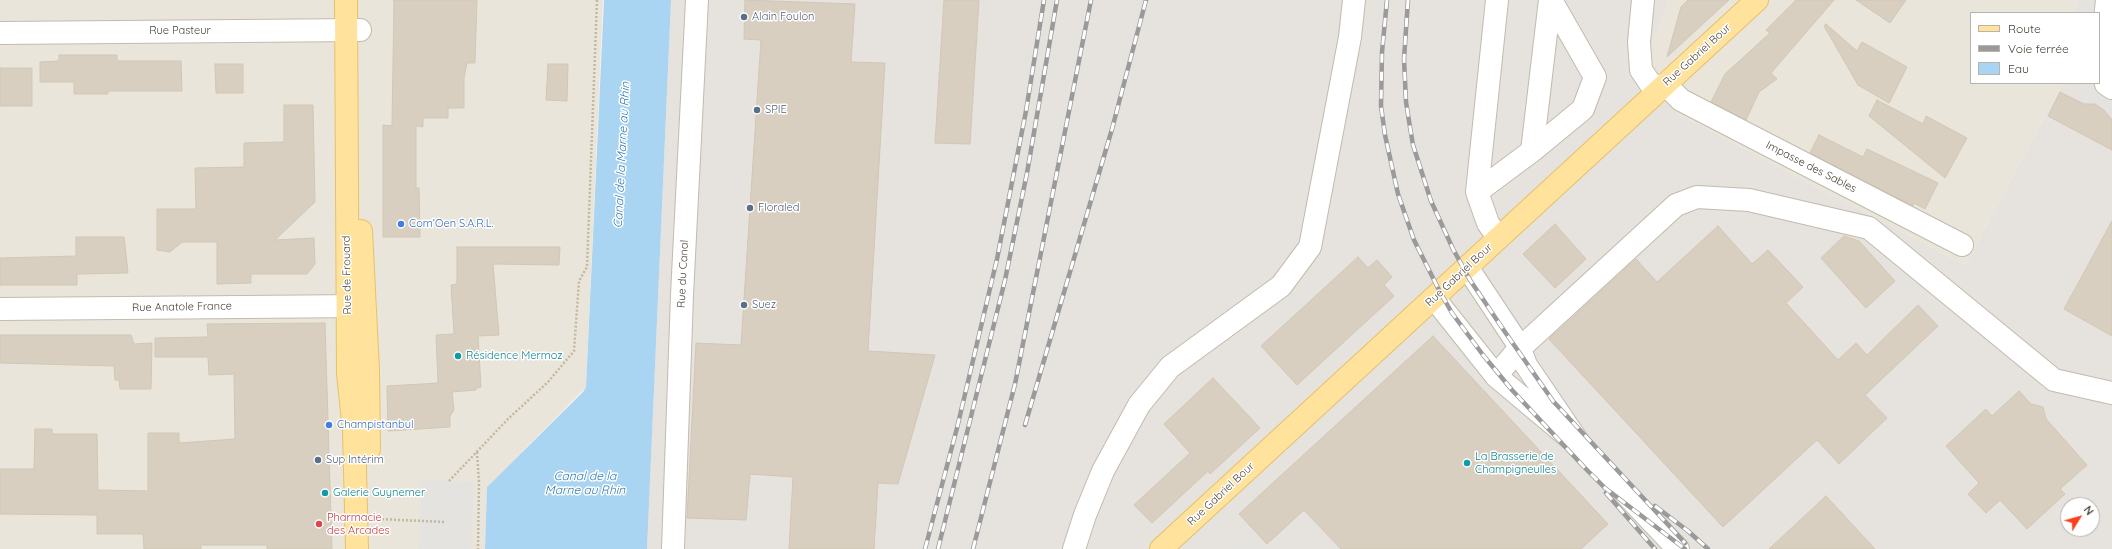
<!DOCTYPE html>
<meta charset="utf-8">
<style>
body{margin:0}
#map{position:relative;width:2112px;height:549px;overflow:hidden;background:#f6f3ec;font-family:Quicksand,sans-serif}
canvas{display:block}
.legend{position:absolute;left:1970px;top:12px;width:130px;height:72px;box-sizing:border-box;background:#fff;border:1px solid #b7b4b0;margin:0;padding:5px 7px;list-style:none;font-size:12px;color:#4b4439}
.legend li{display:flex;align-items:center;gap:8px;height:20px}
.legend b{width:20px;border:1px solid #b7b4b0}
.north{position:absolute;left:2060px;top:497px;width:40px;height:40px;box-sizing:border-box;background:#fff;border:1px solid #b7b4b0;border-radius:50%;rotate:53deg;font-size:11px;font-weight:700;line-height:16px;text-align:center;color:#4b4439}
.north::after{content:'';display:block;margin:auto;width:14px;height:18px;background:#fc3f1d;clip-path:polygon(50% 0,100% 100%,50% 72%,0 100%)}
</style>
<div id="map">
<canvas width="2112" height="549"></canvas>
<ul class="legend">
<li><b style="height:5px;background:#ffe39c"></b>Route</li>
<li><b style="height:5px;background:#9a9a9a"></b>Voie ferrée</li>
<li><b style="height:11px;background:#a9d4f2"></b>Eau</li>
</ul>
<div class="north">N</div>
</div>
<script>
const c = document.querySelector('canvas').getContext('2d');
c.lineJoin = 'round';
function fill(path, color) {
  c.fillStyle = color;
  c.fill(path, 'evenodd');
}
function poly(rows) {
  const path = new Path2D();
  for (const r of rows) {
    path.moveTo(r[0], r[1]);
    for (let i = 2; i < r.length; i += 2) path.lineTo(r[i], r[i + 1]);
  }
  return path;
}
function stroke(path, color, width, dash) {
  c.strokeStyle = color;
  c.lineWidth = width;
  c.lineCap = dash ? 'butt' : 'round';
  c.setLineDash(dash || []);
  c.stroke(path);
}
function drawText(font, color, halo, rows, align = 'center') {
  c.font = font + ' Quicksand,sans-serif';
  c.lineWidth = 3;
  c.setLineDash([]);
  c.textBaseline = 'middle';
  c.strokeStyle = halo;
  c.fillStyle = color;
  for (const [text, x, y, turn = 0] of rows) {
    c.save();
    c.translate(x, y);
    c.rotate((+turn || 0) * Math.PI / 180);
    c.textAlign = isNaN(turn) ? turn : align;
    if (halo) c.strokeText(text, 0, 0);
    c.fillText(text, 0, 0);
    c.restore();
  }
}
const residential = poly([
 [0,0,603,0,586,387,487,487,485,549,0,549],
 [1669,0,2078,0,2075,13,1971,13,1971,83,2063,83,1965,265,1676,113,1647,57]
]);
const industrial = poly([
 [671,0,1669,0,1647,57,1676,113,1965,265,2063,83,2099,83,2099,13,2075,13,2078,0,2112,0,2112,549,647,549],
 [2068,505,2092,505,2092,529,2068,529]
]);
const parking = poly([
 [2087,0,2112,0,2112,113,2076,93,2077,83,2099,83,2099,13,2086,13],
 [421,480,474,482,471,549,419,549],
 [1244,532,1260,549,1226,549]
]);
const water = poly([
 [604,0,671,0,647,549,485,549,487,487,583,392,586,387]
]);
const building = poly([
 [394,0,477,0,475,63,467,63,464,78,464,108,448,108,448,118,423,118,423,127,416,126,416,188,419,188,420,237,383,237,383,125,392,126,394,0],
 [745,0,855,4,851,62,885,63,868,351,935,355,898,484,878,483,874,549,789,549,793,477,750,474,746,520,687,518,696,343,741,345,761,40,744,39,745,0],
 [944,0,979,0,970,144,935,143,944,0],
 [1688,0,1729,0,1667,57,1681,7,1688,0],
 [1796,0,1834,0,1771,73,1777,79,1759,92,1746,120,1711,102,1725,74,1770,33,1766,30,1796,0],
 [1856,0,1906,0,1890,23,1856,0],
 [1826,24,1857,51,1862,42,1907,67,1889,103,1858,85,1824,26,1826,24],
 [59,55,117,55,117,61,181,61,182,91,108,91,108,94,74,94,74,82,40,82,40,62,59,61,59,55],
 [215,64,243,64,243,93,216,93,215,64],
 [548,64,568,64,567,101,546,100,548,64],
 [0,68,32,68,32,106,0,106,0,68],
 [2060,92,2084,104,2095,104,2104,110,2112,120,2112,150,2048,116,2060,92],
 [1877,100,1923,124,1926,116,1967,138,1945,178,1869,116,1877,100],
 [284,105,313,105,315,202,275,240,314,238,315,264,307,274,251,274,251,283,217,284,217,242,182,242,170,252,157,250,157,209,196,209,195,168,244,167,244,143,284,142,284,105],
 [1819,135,1863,157,1867,149,1938,183,1925,209,1914,203,1913,206,1810,153,1819,135],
 [2112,221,2112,336,2064,309,2112,221],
 [1555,224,1586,259,1555,288,1523,254,1555,224],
 [1718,226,1752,264,1768,250,1803,287,1786,303,1838,360,1856,343,1867,355,1918,305,1938,326,1865,395,1887,418,1839,464,1817,440,1723,527,1549,339,1636,259,1657,282,1718,226],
 [1844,236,1859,241,1895,281,1866,308,1821,258,1844,236],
 [76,237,124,237,128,273,77,274,77,285,0,285,0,258,76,256,76,237],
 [457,247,560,247,559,265,493,264,499,335,478,336,481,387,476,388,476,390,452,392,454,410,450,416,450,427,388,431,387,386,438,383,436,335,454,334,451,285,457,284,457,247],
 [1358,257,1368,268,1377,260,1392,277,1384,285,1394,296,1297,385,1261,346,1358,257],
 [325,323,332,549,267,549,267,545,201,545,201,549,144,549,143,534,97,534,97,515,0,514,0,469,34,469,35,429,52,429,52,434,97,434,98,490,148,491,148,433,179,433,179,443,235,439,234,374,209,375,208,357,155,357,155,338,208,337,207,324,325,323],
 [0,335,131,335,134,344,152,343,151,389,120,389,119,380,115,380,114,366,0,363,0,335],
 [1433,336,1608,524,1581,549,1341,549,1304,510,1267,544,1239,514,1433,336],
 [1213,378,1260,428,1210,474,1208,471,1152,523,1134,505,1190,453,1164,424,1213,378],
 [2019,391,2031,404,2043,407,2046,419,2087,465,2060,489,2065,494,2027,529,2000,500,1986,513,1968,494,1979,483,1946,446,1986,409,1992,416,2019,391],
 [1826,496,1875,549,1769,549,1826,496]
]);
const path = poly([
 [477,452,479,482,478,549],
 [449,481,509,418,548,382,574,351,579,281,587,267,597,0],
 [378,519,446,522]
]);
const minor = poly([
 [1497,0,1477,192,1488,223,1498,238],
 [1643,0,1639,42,1641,70,1656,92],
 [2107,0,2103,38,2106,84,2112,88],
 [0,33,360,30],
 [1665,84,1681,100,1962,245],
 [1532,151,1583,109,1595,77,1551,0],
 [1477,192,1532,151,1550,0],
 [1434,298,1496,376,1583,449,1526,365,1518,344,1467,267],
 [0,309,364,306],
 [1496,376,1517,351,1676,205,1697,197,1749,200,1869,228,2054,380,2112,393],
 [1583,449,1678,549],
 [673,549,682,295,697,0],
 [1074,549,1085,515,1103,471,1139,405,1170,367,1281,286,1310,247,1350,37,1354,0]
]);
const major = poly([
 [346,0,348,373,354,431,357,549],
 [361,231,368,371,369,449],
 [1161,549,1757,0]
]);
const rail = poly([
 [1387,0,1382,52,1381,106,1385,135,1398,194,1414,240,1440,292,1452,313,1483,355,1512,390,1585,468,1605,488,1685,549],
 [1408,0,1404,59,1406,102,1410,127,1413,145,1431,201,1453,249,1470,280,1505,332,1553,401,1685,543],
 [1025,425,1112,129,1146,0],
 [1606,493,1655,549],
 [1655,506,1688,531,1708,549],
 [925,549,957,428,997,259,1026,111,1044,0],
 [938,549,1005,280,1027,173,1057,0],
 [973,549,1015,384,1091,0]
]);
const markers = [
 [744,17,4,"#5c6f8a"],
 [757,110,4,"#5c6f8a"],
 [750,208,4,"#5c6f8a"],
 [401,224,4,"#3f7fe0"],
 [744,305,4,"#5c6f8a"],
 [458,356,4,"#0f9aa8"],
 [329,425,4,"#3f7fe0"],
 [318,460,4,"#5c6f8a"],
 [1467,463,4,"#0f9aa8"],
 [325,493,4,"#0f9aa8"],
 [319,524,4,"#e0444e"]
];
const serviceNames = [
 ["Alain Foulon",752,17],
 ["SPIE",765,110],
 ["Floraled",758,208],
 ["Suez",752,305],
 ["Sup Intérim",326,460]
];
const streetNames = [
 ["Rue Pasteur",180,31],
 ["Rue Gabriel Bour",1697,55,-42],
 ["Impasse des Sables",1811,167,27],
 ["Rue du Canal",683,274,-87],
 ["Rue de Frouard",347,275,-91],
 ["Rue Gabriel Bour",1459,275,-43],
 ["Rue Anatole France",182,307,-1],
 ["Rue Gabriel Bour",1221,494,-43]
];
const shopNames = [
 ["Com’Oen S.A.R.L.",409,224],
 ["Champistanbul",337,425]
];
const cultureNames = [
 ["Résidence Mermoz",466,356],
 ["La Brasserie de",1475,457],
 ["Champigneulles",1475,470],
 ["Galerie Guynemer",333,493]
];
const healthNames = [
 ["Pharmacie",327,518],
 ["des Arcades",327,531]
];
const waterNames = [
 ["Canal de la Marne au Rhin",622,155,-87],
 ["Canal de la",585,476],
 ["Marne au Rhin",585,490]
];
fill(residential, '#eae5da');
fill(industrial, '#e6e2dd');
fill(parking, '#e5e3e0');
fill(water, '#a9d4f2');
fill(building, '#d8cfc1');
stroke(building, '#d3c7b4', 1);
stroke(minor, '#c2bbae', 24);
stroke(major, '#e6c16a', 24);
stroke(path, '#c4b79f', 2.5, [2, 2]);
stroke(minor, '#fff', 22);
stroke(major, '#ffe39c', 22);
stroke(rail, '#9a9a9a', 4.5);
stroke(rail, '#fff', 3, [9]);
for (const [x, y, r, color] of markers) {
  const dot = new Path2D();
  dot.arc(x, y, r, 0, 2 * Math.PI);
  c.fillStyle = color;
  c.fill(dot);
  stroke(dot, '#fff', 1.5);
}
drawText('11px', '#4e5e75', '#fff', serviceNames, 'left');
drawText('11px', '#4b4439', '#fff', streetNames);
drawText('11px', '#366cbe', '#fff', shopNames, 'left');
drawText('11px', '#0d838f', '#fff', cultureNames, 'left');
drawText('11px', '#be3a42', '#fff', healthNames, 'left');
drawText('italic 12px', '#2e7ab2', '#fff', waterNames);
</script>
